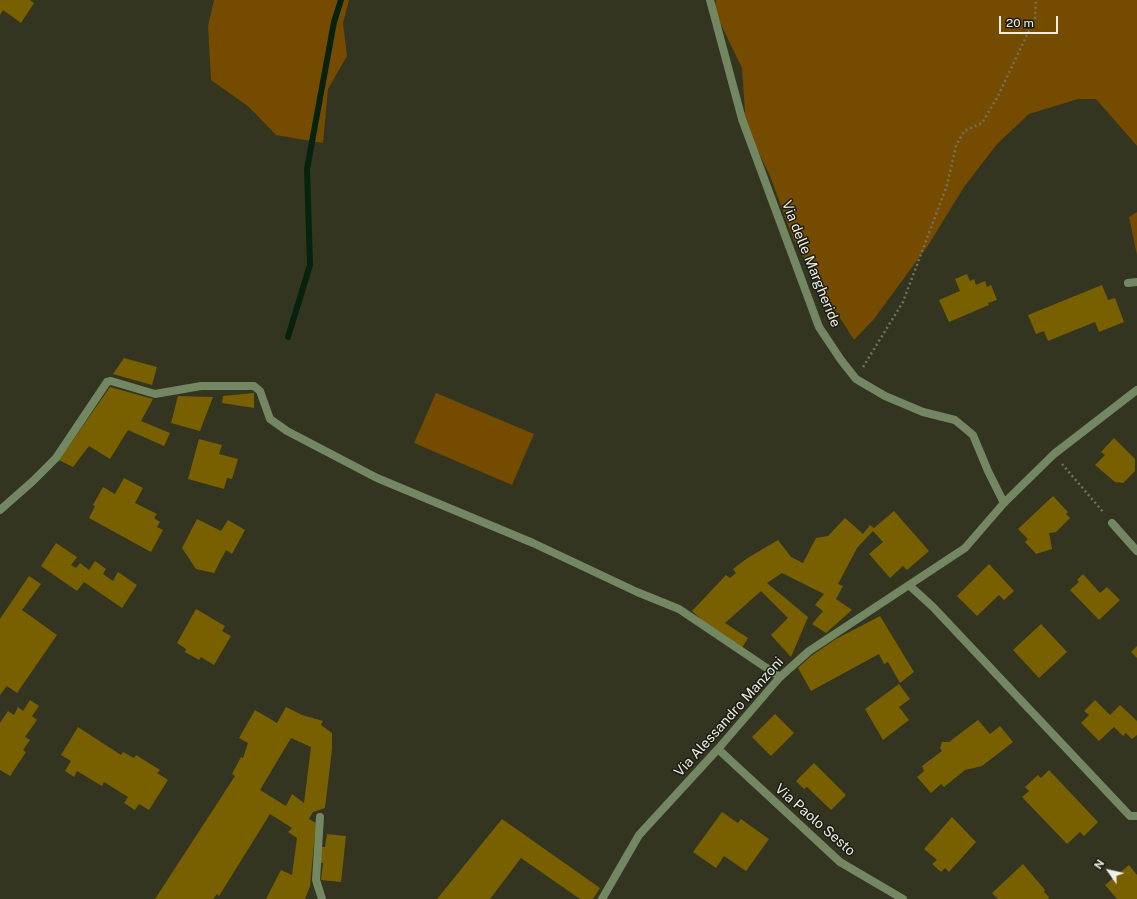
<!DOCTYPE html>
<style>
body{margin:0}
#map{position:relative;width:1137px;height:899px;overflow:hidden;background:#343520;font-family:"Public Sans",sans-serif}
canvas{display:block}
.north{position:absolute;left:1089px;top:851px;width:40px;height:40px;-webkit-text-stroke:3px #1b1c13;paint-order:stroke;rotate:304deg;font-size:11px;font-weight:700;line-height:16px;text-align:center;color:#eeefe2}
.north::after{content:'';display:block;margin:auto;width:14px;height:18px;background:#eeefe2;clip-path:polygon(50% 0,100% 100%,50% 72%,0 100%)}
.scale{position:absolute;left:999px;top:16px;width:59px;height:18px;box-sizing:border-box;border:2px solid #eeefe2;border-top:0;padding-left:5px;font-size:12px;line-height:14px;white-space:nowrap;color:#eeefe2;-webkit-text-stroke:3px #1b1c13;paint-order:stroke}
</style>
<div id="map">
<canvas width="1137" height="899"></canvas>
<div class="north">N</div>
<div class="scale">20 m</div>
</div>
<script>
const c = document.querySelector('canvas').getContext('2d');
c.lineJoin = 'round';
function fill(path, color) {
  c.fillStyle = color;
  c.fill(path, 'evenodd');
}
function poly(rows) {
  const path = new Path2D();
  for (const r of rows) {
    path.moveTo(r[0], r[1]);
    for (let i = 2; i < r.length; i += 2) path.lineTo(r[i], r[i + 1]);
  }
  return path;
}
function stroke(path, color, width, dash) {
  c.strokeStyle = color;
  c.lineWidth = width;
  c.lineCap = dash ? 'butt' : 'round';
  c.setLineDash(dash || []);
  c.stroke(path);
}
function drawText(font, color, halo, rows, align = 'center') {
  c.font = font + ' "Public Sans",sans-serif';
  c.lineWidth = 3;
  c.setLineDash([]);
  c.textBaseline = 'middle';
  c.strokeStyle = halo;
  c.fillStyle = color;
  for (const [text, x, y, turn = 0] of rows) {
    c.save();
    c.translate(x, y);
    c.rotate((+turn || 0) * Math.PI / 180);
    c.textAlign = isNaN(turn) ? turn : align;
    if (halo) c.strokeText(text, 0, 0);
    c.fillText(text, 0, 0);
    c.restore();
  }
}
const green = poly([
 [214,0,349,0,343,23,347,56,328,89,323,143,276,135,249,107,211,80,208,26],
 [716,0,1137,0,1137,146,1096,99,1078,99,1029,114,997,144,964,187,929,244,874,319,854,340,816,280,793,238,770,176,746,126,742,68,714,10],
 [1137,212,1137,255,1129,217],
 [436,393,534,434,512,485,414,443]
]);
const stream = poly([
 [288,337,310,265,307,169,334,22,341,0]
]);
const building = poly([
 [0,0,30,0,34,3,21,23,3,10,0,15],
 [967,274,970,281,974,279,976,285,985,281,987,287,991,285,997,300,988,303,989,305,949,322,939,300,960,291,955,279],
 [1102,285,1108,300,1115,298,1124,322,1099,332,1095,322,1048,341,1044,331,1036,334,1028,315],
 [124,358,157,367,152,385,113,374],
 [110,387,153,399,141,421,170,433,164,446,128,430,110,459,89,446,73,467,59,460],
 [254,393,254,408,222,403,223,396],
 [178,396,213,397,200,431,171,423],
 [1114,438,1135,459,1135,471,1123,483,1115,482,1095,465,1105,455,1101,452],
 [199,439,222,445,219,454,238,459,232,479,227,478,224,489,188,479],
 [124,478,143,488,135,503,157,514,154,518,160,522,157,527,163,530,151,552,89,518,95,506,93,505,103,487,115,494],
 [1053,496,1068,512,1066,514,1070,518,1056,532,1049,533,1052,549,1036,554,1025,542,1028,539,1018,529],
 [894,511,929,551,907,570,903,566,890,578,869,554,883,542,873,531,857,548,838,584,843,586,836,599,852,610,826,633,812,624,823,611,815,605,824,594,782,573,767,583,808,617,791,657,771,635,788,618,761,591,725,623,748,638,742,648,707,625,692,611,726,575,730,578,736,573,733,569,746,559,778,540,791,557,803,563,816,538,828,536,845,518,863,534,870,525,874,528],
 [197,519,221,531,228,520,245,530,232,554,226,550,214,573,196,569,182,548],
 [56,543,77,557,71,565,76,568,80,563,89,570,95,561,106,569,103,574,113,581,118,572,137,585,122,608,84,582,77,591,41,566],
 [989,564,1014,591,1004,600,999,595,977,616,957,596],
 [1083,574,1100,593,1107,587,1120,600,1099,620,1070,590,1079,582,1077,580],
 [29,576,41,584,22,610,57,635,17,693,7,686,0,695,0,619],
 [196,609,225,626,222,631,231,636,214,665,201,657,199,660,185,652,186,649,177,643],
 [880,616,914,672,900,683,888,662,884,664,879,654,811,691,798,668,811,656,836,639],
 [1041,624,1067,652,1039,678,1013,650],
 [1137,646,1137,658,1131,652],
 [899,684,910,699,899,707,909,720,883,740,865,709],
 [30,700,39,706,32,716,37,720,25,737,30,740,23,750,26,752,10,776,0,770,0,723,8,711,14,715,18,707,23,711],
 [1095,700,1110,715,1120,705,1137,721,1137,735,1132,739,1126,733,1123,736,1114,727,1099,741,1081,723,1089,715,1084,711],
 [286,707,302,715,323,721,321,725,332,733,332,749,325,808,313,812,309,819,316,823,310,886,305,899,266,899,281,870,292,875,297,838,288,832,292,828,270,814,219,896,217,894,213,899,155,899,235,776,232,774,241,757,243,758,248,743,239,738,255,710,277,723],
 [291,738,311,747,304,803,292,794,286,806,260,790],
 [775,714,794,733,771,756,752,737],
 [978,720,990,734,1000,726,1013,742,982,766,965,770,944,787,941,784,931,793,917,777,924,771,922,766,942,751,940,748,942,742,949,742],
 [78,727,121,755,123,752,134,758,136,755,160,770,157,773,168,780,149,810,139,804,135,810,124,803,128,797,104,782,102,786,77,771,74,777,65,771,71,761,61,755],
 [814,763,846,795,831,810,807,787,804,789,796,781],
 [1049,770,1098,822,1084,836,1080,832,1067,844,1022,797,1029,791,1025,787,1038,775,1041,778],
 [722,812,738,823,741,819,769,839,746,871,724,856,716,868,693,852],
 [952,817,976,842,949,872,945,868,941,872,932,864,937,860,924,849],
 [502,819,600,888,593,899,580,899,521,858,490,899,437,899],
 [327,834,346,836,341,882,321,880,323,863,320,863,321,847,325,847],
 [1023,864,1045,890,1044,892,1049,897,1048,899,998,899,992,893],
 [1129,865,1137,875,1137,899,1117,899,1105,885]
]);
const path = poly([
 [863,367,903,302,947,185,956,146,964,131,982,123,997,98,1035,18,1036,0],
 [1062,464,1104,513]
]);
const lane = poly([
 [1128,283,1137,282]
]);
const street = poly([
 [710,0,742,119,819,327,841,360,856,379,885,396,923,412,955,420,973,435,988,471,1004,503],
 [0,510,33,481,56,458,107,382,111,381,155,394,201,386,254,386,260,391,270,419,287,431,377,478,533,543,637,592,679,609,780,677],
 [1112,523,1137,551],
 [910,586,933,607,1130,816,1137,816],
 [718,749,840,862,903,899],
 [320,817,316,880,322,899],
 [602,899,639,835,718,749,780,677,809,651,965,548,1004,503,1054,454,1137,390]
]);
const streetNames = [
 ["Via delle Margheride",811,264,68],
 ["Via Alessandro Manzoni",729,717,-48],
 ["Via Paolo Sesto",815,820,41]
];
fill(green, '#754b00');
stroke(stream, '#07230f', 6);
fill(building, '#786000');
stroke(path, '#717260', 2.5, [2, 3]);
stroke(lane, '#738762', 8);
stroke(street, '#738762', 8);
drawText('14px', '#eeefe2', '#1b1c13', streetNames);
</script>
